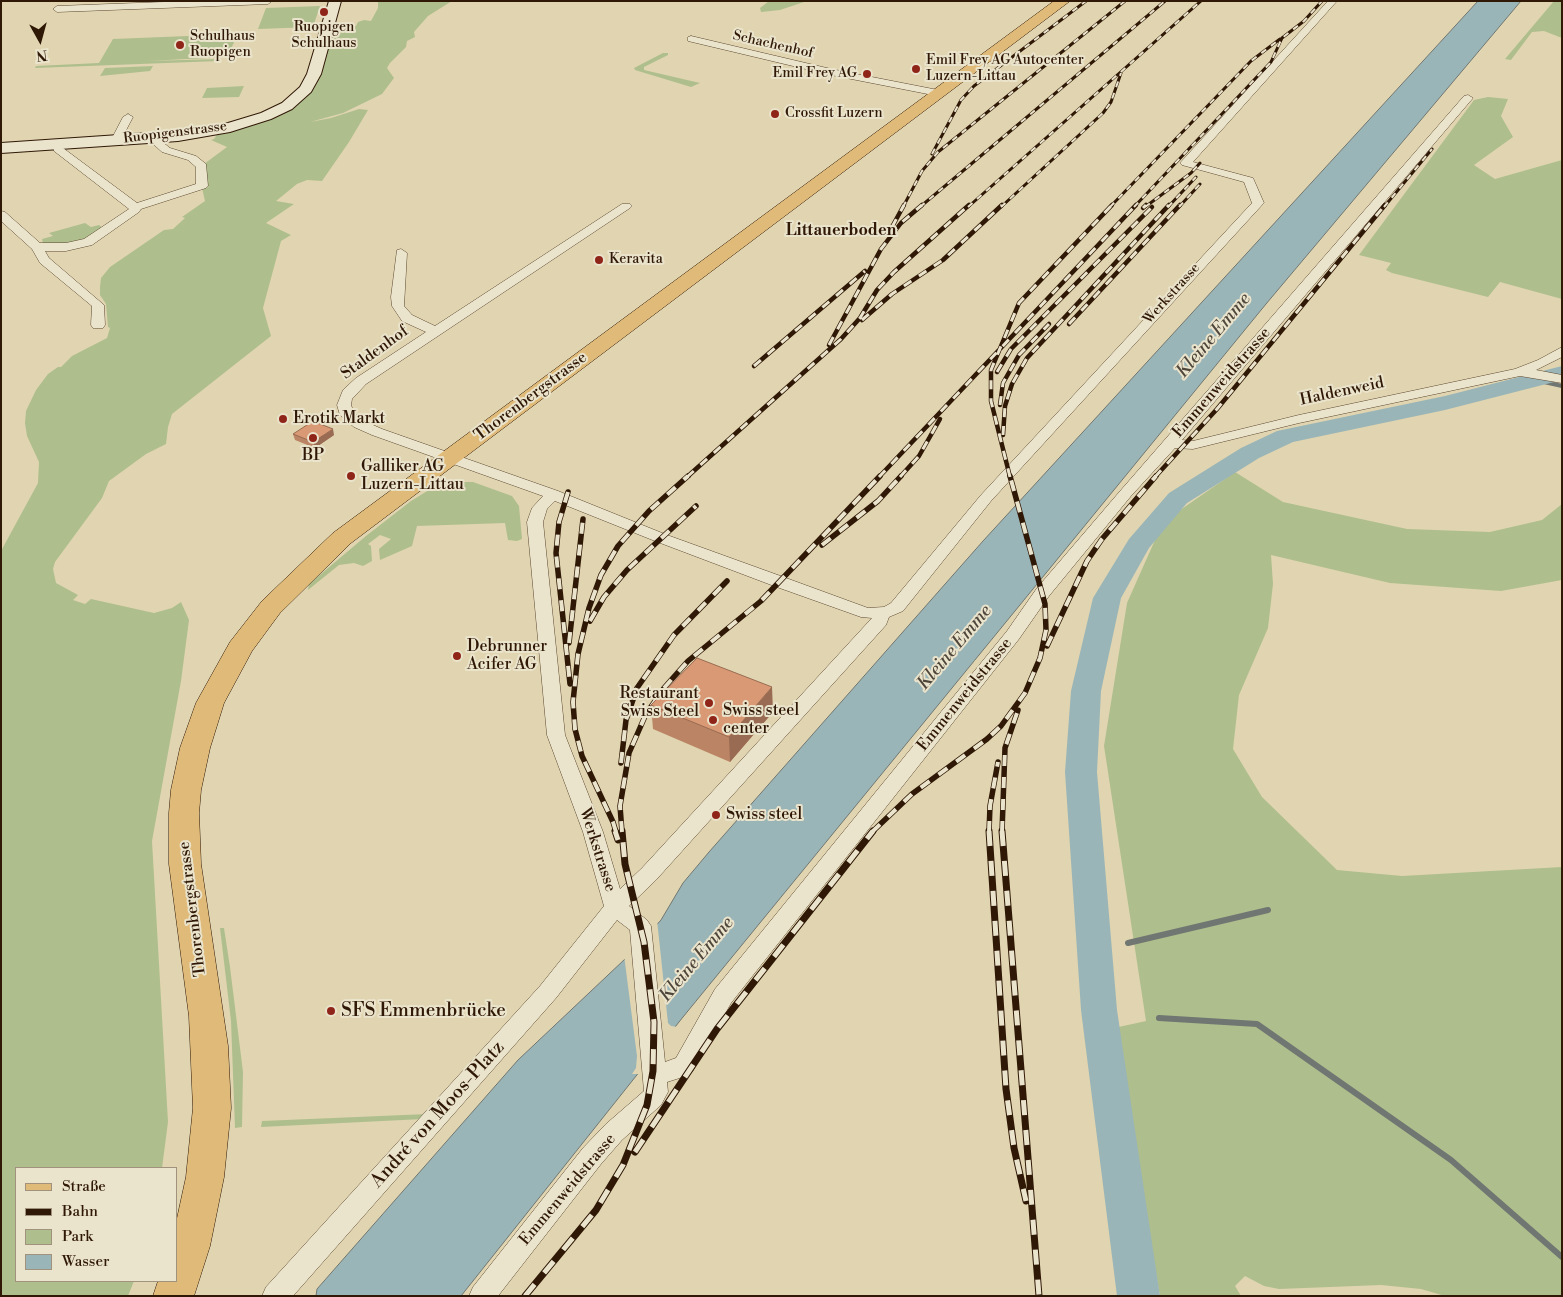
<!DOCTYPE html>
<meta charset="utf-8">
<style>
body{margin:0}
#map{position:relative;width:1563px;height:1297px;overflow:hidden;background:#e0d5b0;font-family:"Libre Bodoni",serif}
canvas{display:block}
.frame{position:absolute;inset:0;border:2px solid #301807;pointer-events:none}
.legend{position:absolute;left:15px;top:1167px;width:162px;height:115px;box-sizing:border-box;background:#ebe4cc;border:1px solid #a0927d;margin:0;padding:6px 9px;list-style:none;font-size:15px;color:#301807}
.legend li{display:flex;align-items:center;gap:10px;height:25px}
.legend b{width:25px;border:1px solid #a0927d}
.north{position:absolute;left:15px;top:15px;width:50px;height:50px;-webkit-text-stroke:4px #ebe4cc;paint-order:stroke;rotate:173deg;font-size:14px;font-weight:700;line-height:20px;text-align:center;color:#301807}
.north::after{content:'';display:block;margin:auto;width:18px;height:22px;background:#301807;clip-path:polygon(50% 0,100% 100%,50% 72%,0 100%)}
</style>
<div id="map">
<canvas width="1563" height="1297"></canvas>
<div class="frame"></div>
<ul class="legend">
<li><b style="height:6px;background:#e0ba78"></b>Straße</li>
<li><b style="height:6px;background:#301807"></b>Bahn</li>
<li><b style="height:14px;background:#afbe8d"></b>Park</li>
<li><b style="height:14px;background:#9ab5b7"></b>Wasser</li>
</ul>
<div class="north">N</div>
</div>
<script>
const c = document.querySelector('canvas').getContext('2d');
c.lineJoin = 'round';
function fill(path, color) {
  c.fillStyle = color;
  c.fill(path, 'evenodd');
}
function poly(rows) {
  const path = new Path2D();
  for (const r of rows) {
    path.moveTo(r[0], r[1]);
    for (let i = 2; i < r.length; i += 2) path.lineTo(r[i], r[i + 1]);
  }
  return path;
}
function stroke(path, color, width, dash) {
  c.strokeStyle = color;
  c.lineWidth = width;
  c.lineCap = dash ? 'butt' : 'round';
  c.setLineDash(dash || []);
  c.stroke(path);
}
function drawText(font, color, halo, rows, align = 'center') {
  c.font = font + ' "Libre Bodoni",serif';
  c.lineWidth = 4;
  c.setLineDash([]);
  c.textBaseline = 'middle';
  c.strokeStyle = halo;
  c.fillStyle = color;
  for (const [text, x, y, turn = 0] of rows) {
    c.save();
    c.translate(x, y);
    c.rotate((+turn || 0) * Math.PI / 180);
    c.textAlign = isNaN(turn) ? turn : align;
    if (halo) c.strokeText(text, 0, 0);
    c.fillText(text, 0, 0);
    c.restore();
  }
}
const green = poly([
 [378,1,452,1,428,16,414,32,415,37,407,41,406,47,390,63,387,68,394,78,382,94,343,113,310,122,331,118,359,109,368,110,349,142,322,181,307,180,297,184,276,201,294,204,266,223,291,235,281,241,263,308,271,336,172,414,168,427,166,444,146,454,109,481,102,498,55,562,53,569,56,583,78,595,73,600,85,604,91,599,154,613,172,608,181,602,189,620,181,681,152,841,168,1122,162,1168,16,1168,16,1281,134,1281,128,1296,1,1296,1,551,38,483,39,462,27,436,25,423,26,411,36,390,48,374,58,367,61,367,72,356,107,338,110,328,108,327,106,304,100,295,100,287,101,278,110,267,164,230,173,229,185,218,182,217,205,201,202,188,204,164,227,147,211,140,214,139,218,133,258,123,299,103,310,94,319,78,335,26,356,26,358,22,364,20,371,21,378,8],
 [769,1,807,1,780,10,761,12,760,8],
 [1554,1,1562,1,1562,38,1544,31,1532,32,1511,60,1505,59],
 [320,6,313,27,258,29,266,8],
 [238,34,227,57,147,61,220,59,219,61,35,68,36,66,99,63,113,39],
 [663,53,668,53,668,55,644,67,644,70,700,83,691,87,635,70,634,68],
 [153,66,150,71,100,76,105,68],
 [244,86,239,97,202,98,207,88],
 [1488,97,1508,99,1501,116,1513,137,1474,165,1495,179,1562,160,1562,299,1500,282,1488,297,1392,273,1386,270,1391,263,1359,255,1474,100],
 [85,223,91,227,99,225,104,229,76,243,43,244,42,239,53,236,49,233],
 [1235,472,1283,502,1407,529,1490,532,1542,520,1562,504,1562,580,1501,591,1390,583,1271,555,1273,584,1268,628,1239,695,1233,749,1262,797,1337,870,1402,876,1562,867,1562,1296,1445,1296,1421,1289,1381,1285,1279,1289,1264,1286,1245,1276,1235,1286,1241,1296,1160,1296,1114,1028,1146,1021,1104,746,1127,603,1163,522],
 [458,482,473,482,512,496,519,506,522,539,517,541,508,540,505,523,417,526,412,546,380,560,379,549,391,539,380,535,368,544,371,546,372,561,363,566,354,563,339,565,308,590,309,584,366,536,411,501,437,485,441,486],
 [220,928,224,928,230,967,243,1072,242,1127,235,1128,231,1021],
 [428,1114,423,1119,261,1127,262,1121]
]);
const water = poly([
 [1478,1,1521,1,1266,304,683,1017,461,1296,316,1296,317,1289,518,1060,625,959,661,920,683,883,709,852,983,541,1478,1]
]);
const pier = poly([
 [657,920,668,1023,671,1026,678,1027,641,1074,632,1074,636,1068,637,1056,624,955]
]);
const streamFar1 = poly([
 [1535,380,1562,386]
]);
const stream = poly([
 [1128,943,1268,910],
 [1159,1018,1257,1024,1451,1160,1562,1257]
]);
const river = poly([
 [1562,366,1562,380,1445,410,1293,442,1259,458,1187,503,1149,548,1121,598,1101,691,1097,772,1117,1010,1160,1296,1117,1296,1081,1010,1065,772,1071,691,1093,598,1129,539,1169,493,1241,448,1277,431,1445,396,1562,366]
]);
const street = poly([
 [191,1,272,1,268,4,57,12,53,9,57,6,191,1],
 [1328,1,1337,1,1193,162,1253,178,1264,203,1262,205,991,501,903,611,889,617,886,625,656,880,629,906,647,920,651,926,665,1062,676,1058,715,989,1007,631,1037,588,1121,490,1464,96,1468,95,1473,98,1182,440,1193,441,1299,415,1515,369,1538,360,1562,347,1562,357,1536,370,1562,375,1562,383,1520,376,1299,423,1193,449,1175,448,1131,496,1049,596,1019,639,731,1003,692,1072,686,1076,667,1082,668,1092,661,1105,622,1140,601,1164,498,1296,469,1296,473,1287,583,1148,606,1124,644,1091,630,930,617,920,556,998,293,1296,262,1296,266,1287,540,986,604,906,583,832,547,735,527,522,532,508,543,496,372,435,354,427,340,415,337,405,343,390,356,378,426,332,402,321,392,306,391,297,397,250,401,249,407,253,404,306,412,315,435,326,622,204,630,204,632,206,630,208,366,384,352,399,351,405,354,413,364,421,382,429,558,491,667,535,786,578,868,608,884,607,891,603,981,495,1252,203,1244,182,1182,165,1180,163,1328,1],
 [555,501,655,541,774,586,861,617,872,618,642,868,620,889,603,832,565,735,543,522,547,509,555,501],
 [691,36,831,69,938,90,943,93,938,96,831,75,688,41,688,37,691,36],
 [128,114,133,117,121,140,120,142,112,142,111,140,123,117,128,114],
 [155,135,159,136,161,141,170,148,196,156,206,164,208,186,206,188,141,209,139,212,92,245,66,251,45,251,49,258,104,305,105,325,103,328,93,328,91,325,92,306,40,263,32,249,1,221,1,211,5,212,40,243,66,243,84,239,129,209,54,151,53,144,58,141,62,142,63,148,137,203,196,184,196,167,188,160,162,152,151,142,150,138,155,135]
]);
const secondary = poly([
 [329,1,341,1,321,74,311,92,292,109,271,119,230,132,178,141,1,153,1,143,178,131,228,123,261,113,282,103,300,87,307,74,329,1]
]);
const primary = poly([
 [1054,1,1070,1,351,543,280,613,252,651,224,703,210,748,201,790,199,813,201,864,228,1046,231,1108,224,1177,210,1246,194,1296,153,1296,158,1281,176,1281,176,1223,186,1177,193,1108,189,1016,169,864,169,813,171,790,180,748,196,703,230,642,262,601,333,533,1054,1]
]);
const railFar3 = poly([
 [932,154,961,100,974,86,1086,1],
 [903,207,922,171,938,152,1125,1],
 [920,207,1165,1],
 [968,207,1201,1],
 [1001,207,1103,113,1111,102,1121,73],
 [1110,207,1251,61,1280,39],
 [1134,207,1271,62,1282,38,1304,21,1322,1],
 [1145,207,1191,173,1200,163],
 [1168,207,1196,177],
 [1179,207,1200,184],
 [1384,207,1432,149]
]);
const railFar2 = poly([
 [1143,208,1146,205],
 [892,227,904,205],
 [862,320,892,294,943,260,1002,205],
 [1069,324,1180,205],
 [829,345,881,249,901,223,922,205],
 [754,366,865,271],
 [997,372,1011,349,1152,207],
 [1000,405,1003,383,1019,355,1049,324],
 [1003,435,1005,406,1012,384,1027,358,1169,205],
 [687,477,841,339,860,318,877,290,894,272,969,205],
 [879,477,1136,205],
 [900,477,919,456,940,419],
 [1010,477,991,401,991,370,1019,303,1112,205],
 [1155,477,1217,409,1385,205]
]);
const railFar1 = poly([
 [568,492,559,522,556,553,570,684],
 [822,545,878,501,901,476],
 [590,621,604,597,627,570,696,506],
 [569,643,583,519],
 [1047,646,1087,561,1102,539,1156,476],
 [621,763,626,720,637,688,674,635,727,581],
 [616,832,613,822,582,756,575,729,573,702,578,654,589,608,601,575,618,546,649,511,688,476],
 [622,832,620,806,629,753,646,714,664,688,688,661,761,601,880,476],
 [872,832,912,794,987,739,1001,726,1025,693,1040,658,1046,630,1045,604,1010,476],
 [989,832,990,806,998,762],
 [1002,832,1005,748,1018,710]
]);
const rail = poly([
 [615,831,618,840],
 [989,831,1006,1089,1014,1148,1026,1201],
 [1002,831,1039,1296],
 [635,1152,717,1029,873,831],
 [525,1296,596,1210,623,1165,647,1105,653,1071,654,1022,644,942,625,864,622,831]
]);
const wall = poly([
 [293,434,334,435,315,448,295,440],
 [651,705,773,712,730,762,653,729]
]);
const shadedWall = poly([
 [333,429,334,435,315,448,313,442],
 [772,687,773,712,730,762,729,737]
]);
const building = poly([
 [315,422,333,429,313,442,293,434,310,423,315,422],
 [697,658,772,687,729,737,651,705,697,658]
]);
const markers = [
 [324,12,5,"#8f2418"],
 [180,45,5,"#8f2418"],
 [916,69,5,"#8f2418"],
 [867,74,5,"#8f2418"],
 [775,114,5,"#8f2418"],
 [599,260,5,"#8f2418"],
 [283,419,5,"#8f2418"],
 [313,438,5,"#8f2418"],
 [351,476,5,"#8f2418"],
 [457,656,5,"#8f2418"],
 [709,703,5,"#8f2418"],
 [713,720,5,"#8f2418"],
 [716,815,5,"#8f2418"],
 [331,1011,5,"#8f2418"]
];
const farPoinames = [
 ["Ruopigen",324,28,"center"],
 ["Schulhaus",324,44,"center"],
 ["Schulhaus",190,37],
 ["Ruopigen",190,53],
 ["Emil Frey AG Autocenter",926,61],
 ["Luzern-Littau",926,77],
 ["Emil Frey AG",857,74,"right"],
 ["Crossfit Luzern",785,114],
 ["Keravita",609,260]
];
const farStreetnames = [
 ["Schachenhof",773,45,13],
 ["Ruopigenstrasse",175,133,-7],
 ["Werkstrasse",1172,294,-48]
];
const farQuarternames = [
 ["Littauerboden",841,231]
];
const streetNames = [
 ["Staldenhof",375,353,-36],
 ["Emmenweidstrasse",1222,383,-49],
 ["Haldenweid",1342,392,-12],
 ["Thorenbergstrasse",531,397,-37],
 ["Emmenweidstrasse",965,695,-51],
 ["Werkstrasse",597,850,72],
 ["Thorenbergstrasse",193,909,-97],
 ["Emmenweidstrasse",568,1190,-50]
];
const poiNames = [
 ["Erotik Markt",293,419],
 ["BP",313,456,"center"],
 ["Galliker AG",361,467],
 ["Luzern-Littau",361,485],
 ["Debrunner",467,647],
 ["Acifer AG",467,665],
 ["Restaurant",699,694,"right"],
 ["Swiss Steel",699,712,"right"],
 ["Swiss steel",723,711],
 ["center",723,729],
 ["Swiss steel",726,815]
];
const waterNames = [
 ["Kleine Emme",1214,336,-50],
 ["Kleine Emme",955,648,-50],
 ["Kleine Emme",697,960,-50]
];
const nearPoinames = [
 ["SFS Emmenbrücke",341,1011]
];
const nearStreetnames = [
 ["André von Moos-Platz",438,1115,-48]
];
fill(green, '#afbe8d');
fill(water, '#9ab5b7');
stroke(water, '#707671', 1);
fill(pier, '#e0d5b0');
stroke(streamFar1, '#707671', 4);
stroke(stream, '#707671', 6);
fill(river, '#9ab5b7');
stroke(street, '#5c4731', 1);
stroke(secondary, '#301807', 2);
stroke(primary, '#301807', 1);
fill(street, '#ebe4cc');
fill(secondary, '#ebe4cc');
fill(primary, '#e0ba78');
stroke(railFar3, '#301807', 3);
stroke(railFar2, '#301807', 4.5);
stroke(railFar1, '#301807', 5.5);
stroke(rail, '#301807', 7);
stroke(railFar3, '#ebe4cc', 2, [6]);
stroke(railFar2, '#ebe4cc', 3, [9]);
stroke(railFar1, '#ebe4cc', 4, [11]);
stroke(rail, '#ebe4cc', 5, [15]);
fill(wall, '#bb8465');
fill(shadedWall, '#986b52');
fill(building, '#d99975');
stroke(building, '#986b52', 1);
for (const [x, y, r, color] of markers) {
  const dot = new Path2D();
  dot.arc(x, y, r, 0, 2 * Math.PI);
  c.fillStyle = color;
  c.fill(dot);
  stroke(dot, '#ebe4cc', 2);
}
drawText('14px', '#301807', '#ebe4cc', farPoinames, 'left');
drawText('14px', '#301807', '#ebe4cc', farStreetnames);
drawText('bold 16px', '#301807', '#ebe4cc', farQuarternames);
drawText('16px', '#301807', '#ebe4cc', streetNames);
drawText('16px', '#301807', '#ebe4cc', poiNames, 'left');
drawText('italic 18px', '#50473c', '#ebe4cc', waterNames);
drawText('19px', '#301807', '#ebe4cc', nearPoinames, 'left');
drawText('19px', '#301807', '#ebe4cc', nearStreetnames);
</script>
